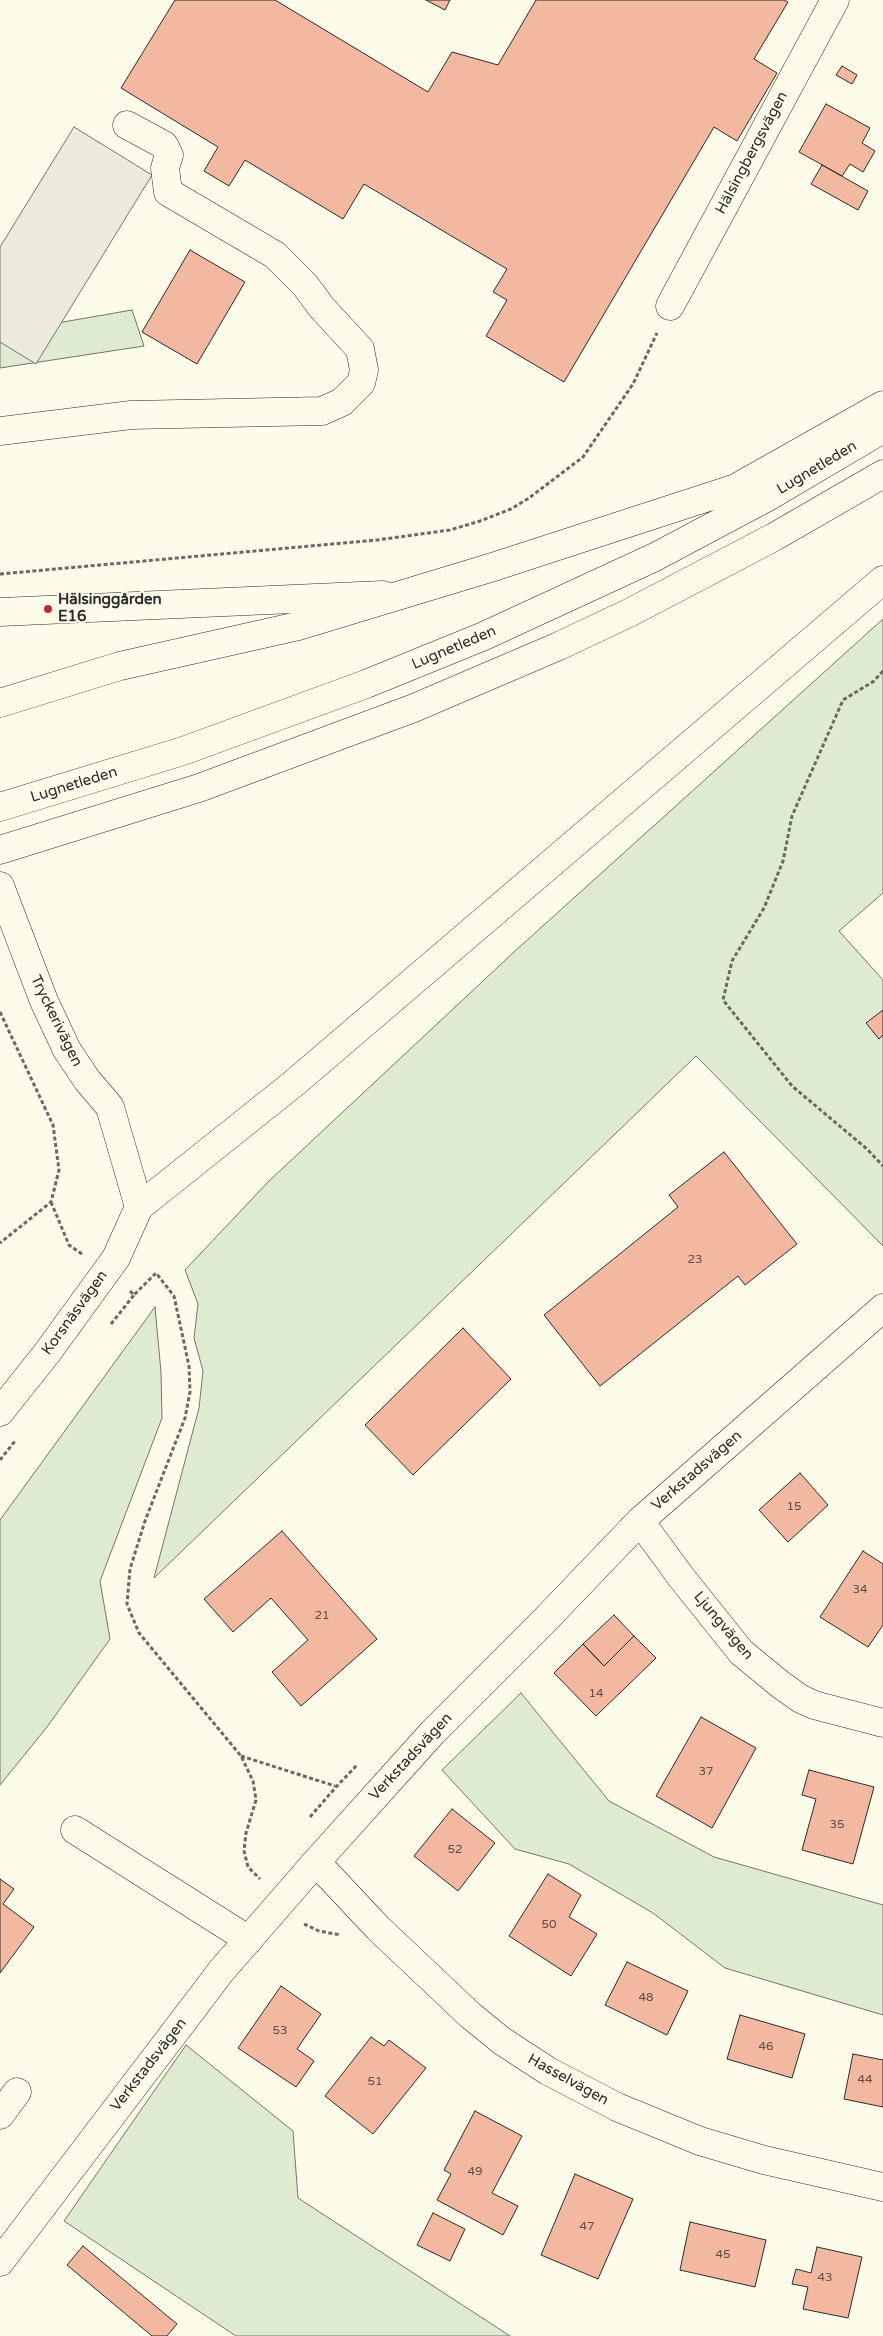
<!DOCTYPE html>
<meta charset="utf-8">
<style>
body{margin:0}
canvas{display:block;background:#fdfbea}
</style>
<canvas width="883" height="2336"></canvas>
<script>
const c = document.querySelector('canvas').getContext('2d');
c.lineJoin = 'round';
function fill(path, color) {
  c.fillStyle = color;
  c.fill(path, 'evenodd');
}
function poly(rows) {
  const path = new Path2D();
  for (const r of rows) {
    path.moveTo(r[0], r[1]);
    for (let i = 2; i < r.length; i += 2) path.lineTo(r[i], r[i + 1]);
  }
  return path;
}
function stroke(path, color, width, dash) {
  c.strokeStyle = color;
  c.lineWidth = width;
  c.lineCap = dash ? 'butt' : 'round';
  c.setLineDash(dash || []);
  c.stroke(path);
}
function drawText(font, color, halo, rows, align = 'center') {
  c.font = font + ' "Varela Round",sans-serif';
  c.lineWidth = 4;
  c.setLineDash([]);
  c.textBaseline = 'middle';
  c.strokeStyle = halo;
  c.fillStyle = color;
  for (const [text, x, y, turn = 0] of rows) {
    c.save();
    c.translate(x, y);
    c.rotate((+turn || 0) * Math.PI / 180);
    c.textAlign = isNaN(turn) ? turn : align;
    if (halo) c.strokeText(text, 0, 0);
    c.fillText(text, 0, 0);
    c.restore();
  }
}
const green = poly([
 [132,310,144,346,0,368,0,333,132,310],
 [883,619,883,893,839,931,883,980,883,1246,696,1056,154,1578,199,1408,203,1371,194,1338,198,1304,185,1270,269,1181,514,952,883,619],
 [155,1307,161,1372,162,1418,100,1581,110,1639,47,1727,0,1785,0,1520,155,1307],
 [521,1693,609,1801,714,1857,883,1905,883,2015,725,1968,653,1913,569,1864,515,1849,442,1770,521,1693],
 [186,2045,293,2131,298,2198,510,2336,236,2336,64,2221,186,2045]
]);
const parking = poly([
 [74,127,152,175,36,364,0,342,0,247,74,127]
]);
const building = poly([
 [175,0,275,0,428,92,452,52,498,65,536,0,784,0,788,2,754,59,777,73,737,141,714,127,564,382,486,336,507,300,493,292,507,269,364,184,343,219,245,160,229,186,204,171,218,147,121,88,175,0],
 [426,0,450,0,445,10,426,0],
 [842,66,857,75,852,84,836,75,842,66],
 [826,104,870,128,862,143,875,151,863,172,850,164,842,176,799,152,826,104],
 [822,165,868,191,858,210,811,184,822,165],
 [190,250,245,282,197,364,142,332,190,250],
 [883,1010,883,1035,879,1039,866,1023,883,1010],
 [724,1152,797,1244,745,1285,738,1276,600,1386,544,1315,678,1207,669,1195,724,1152],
 [463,1328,511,1379,413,1475,365,1425,463,1328],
 [800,1473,828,1505,788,1542,759,1510,800,1473],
 [282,1531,377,1639,301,1706,272,1672,308,1640,271,1598,233,1632,204,1599,282,1531],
 [863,1551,883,1564,883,1625,868,1647,820,1617,863,1551],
 [614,1615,634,1636,604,1666,583,1644,614,1615],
 [634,1636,656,1658,596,1716,554,1673,583,1644,604,1666,634,1636],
 [701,1717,756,1748,712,1828,656,1796,701,1717],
 [809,1770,874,1787,853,1864,802,1850,816,1799,802,1795,809,1770],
 [452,1809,495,1843,458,1891,414,1856,452,1809],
 [548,1874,581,1895,569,1917,597,1934,571,1976,509,1936,548,1874],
 [0,1879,14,1889,3,1904,34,1927,0,1973,0,1879],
 [627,1962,688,1991,667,2035,605,2005,627,1962],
 [281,1986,321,2014,297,2049,314,2061,296,2087,238,2048,281,1986],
 [740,2015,805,2034,792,2078,727,2059,740,2015],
 [371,2037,384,2046,389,2040,426,2068,373,2134,325,2096,371,2037],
 [853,2054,883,2060,883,2107,844,2099,853,2054],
 [475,2111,522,2136,492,2193,518,2206,503,2235,437,2200,451,2174,444,2170,475,2111],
 [575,2174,633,2199,598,2279,541,2255,575,2174],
 [433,2213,465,2229,450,2261,417,2245,433,2213],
 [690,2222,766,2240,755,2287,680,2270,690,2222],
 [83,2246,177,2324,167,2336,152,2336,67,2265,83,2246],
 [817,2247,862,2257,848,2318,803,2309,808,2287,792,2284,796,2269,811,2273,817,2247]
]);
const path = poly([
 [0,574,377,540,450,530,480,521,511,509,529,498,583,457,633,384,657,333],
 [883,671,874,681,843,700,792,816,783,861,764,908,732,961,723,1000,792,1086,867,1149,883,1166],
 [0,1012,53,1125,59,1170,51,1202,0,1243],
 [51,1202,69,1245,82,1254],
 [130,1291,134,1295,156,1273,174,1296,189,1366,190,1392,185,1418,145,1521,130,1569,127,1604,139,1633,241,1756,253,1781,256,1800,246,1833,244,1851,248,1867,260,1879],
 [111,1324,134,1295],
 [0,1460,15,1441],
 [241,1756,335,1786],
 [310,1817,336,1787,358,1764],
 [304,1924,319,1931,341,1935]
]);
const minor = poly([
 [670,306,835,0],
 [0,431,131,415,322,411,342,402,361,383,364,370,360,349,322,308,305,285,275,255,168,192,165,168,169,155,164,145,127,125],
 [0,612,383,595],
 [0,886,44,1001,67,1050,87,1080,110,1107,139,1207,116,1258,47,1353,0,1412],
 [640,1521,681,1577,741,1652,781,1685,801,1699,814,1705,883,1723],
 [75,1830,249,1940],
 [316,1862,378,1928,470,2015,502,2041,548,2071,617,2107,700,2141,764,2160,883,2187],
 [0,2115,17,2092],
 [0,2262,222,1970,316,1862,433,1732,546,1619,640,1521,883,1308]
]);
const highway = poly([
 [0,703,120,666,298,626,493,567,736,488,883,405],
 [0,807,183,751,366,684,484,636,655,557,766,498,883,429],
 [0,850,199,788,414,708,559,646,631,612,774,537,883,474],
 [139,1207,293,1084,883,580]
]);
const markers = [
 [48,609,5,"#c62828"]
];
const numberNames = [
 ["23",695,1260],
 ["15",794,1507],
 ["34",860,1590],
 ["21",322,1616],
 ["14",596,1694],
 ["37",706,1772],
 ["35",837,1825],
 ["52",455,1850],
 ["50",549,1925],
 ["48",646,1998],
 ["53",280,2031],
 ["46",766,2047],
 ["44",865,2080],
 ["51",375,2082],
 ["49",475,2172],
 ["47",587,2227],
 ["45",723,2255],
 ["43",825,2278]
];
const streetNames = [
 ["Hälsingbergsvägen",752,153,-62],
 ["Lugnetleden",817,468,-31],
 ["Lugnetleden",454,648,-23],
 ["Lugnetleden",74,785,-17],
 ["Tryckerivägen",56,1021,64],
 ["Korsnäsvägen",75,1313,-54],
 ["Verkstadsvägen",697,1471,-41],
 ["Ljungvägen",723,1626,50],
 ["Verkstadsvägen",411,1757,-47],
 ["Verkstadsvägen",149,2065,-52],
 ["Hasselvägen",568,2080,29]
];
const poiNames = [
 ["Hälsinggården",58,600],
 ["E16",58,617]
];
fill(green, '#deebd1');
stroke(green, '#74746e', 1);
fill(parking, '#eceadb');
stroke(parking, '#74746e', 1);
fill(building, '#f2b8a0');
stroke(building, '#2b2b2b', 1);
stroke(minor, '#2b2b2b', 29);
stroke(highway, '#2b2b2b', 29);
stroke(path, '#6a6964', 3, [4, 2.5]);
stroke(minor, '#fdfbea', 28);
stroke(highway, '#fdfbea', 28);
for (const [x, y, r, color] of markers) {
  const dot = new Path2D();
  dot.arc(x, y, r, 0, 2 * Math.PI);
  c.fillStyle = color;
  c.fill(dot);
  stroke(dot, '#fdfbea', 2);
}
drawText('12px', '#5d4e48', null, numberNames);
drawText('15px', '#2b2b2b', '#fdfbea', streetNames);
drawText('bold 15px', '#2b2b2b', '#fdfbea', poiNames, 'left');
</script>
